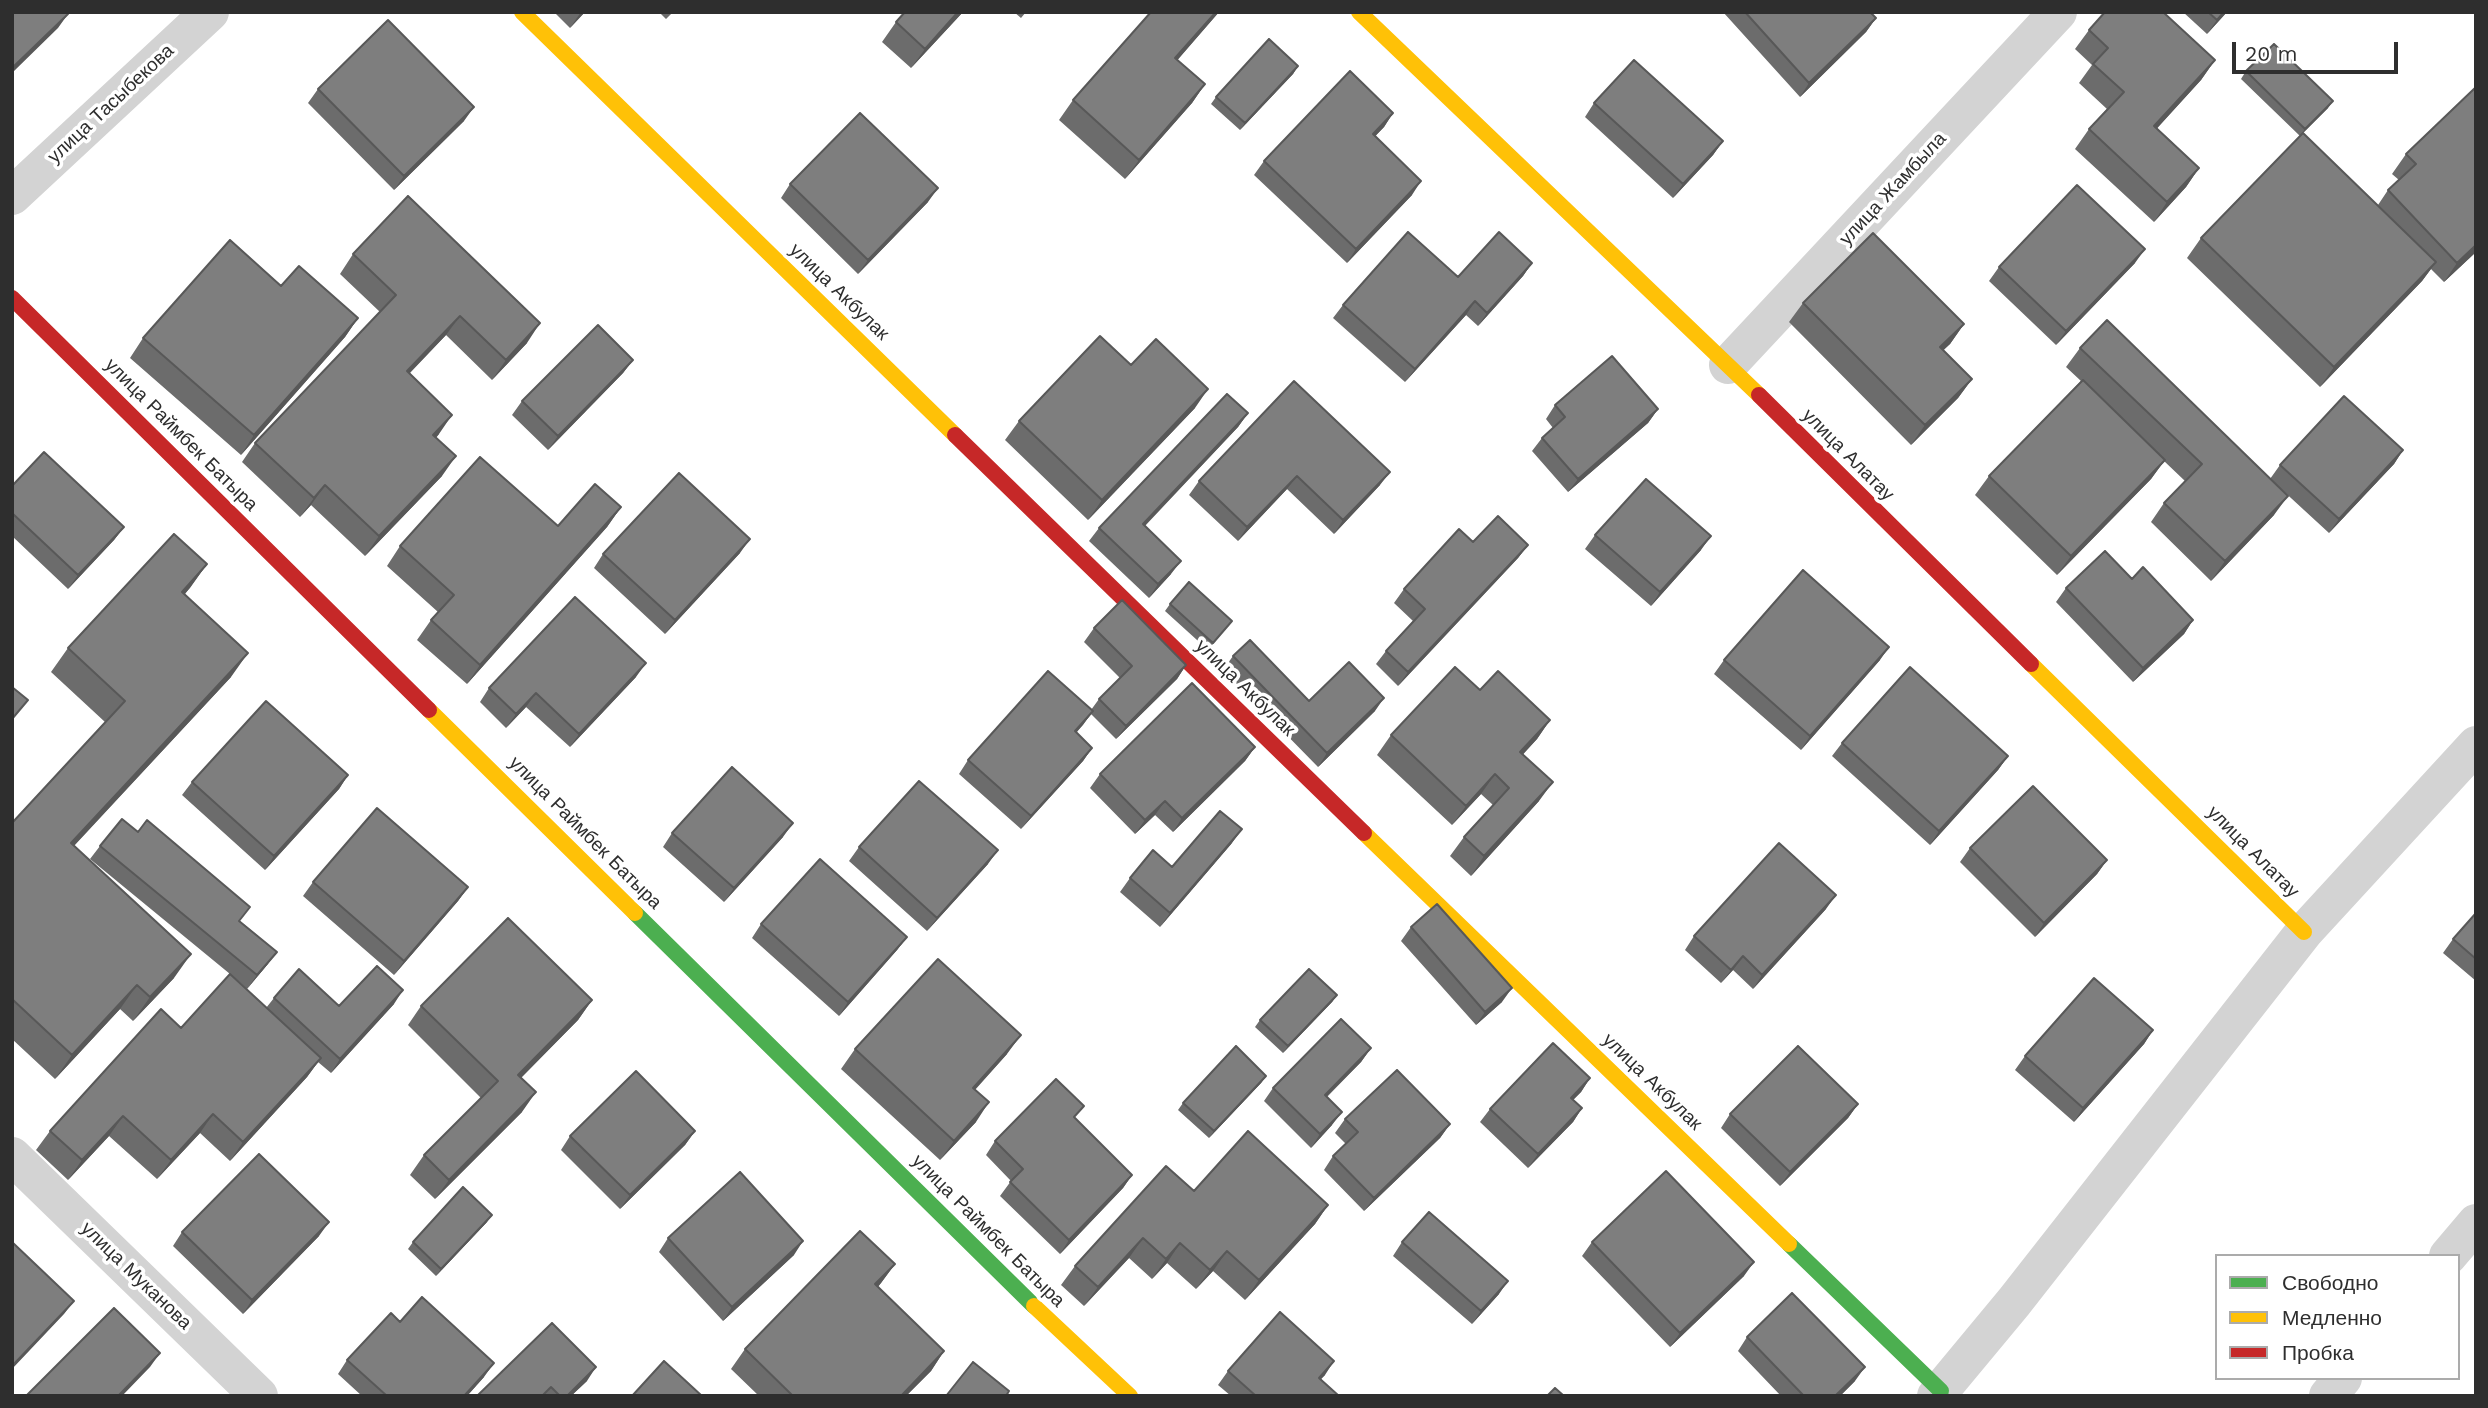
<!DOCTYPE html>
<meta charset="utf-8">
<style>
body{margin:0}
#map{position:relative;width:2488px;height:1408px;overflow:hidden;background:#fff;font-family:"Work Sans",sans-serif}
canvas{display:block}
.frame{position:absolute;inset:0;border:14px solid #2e2e2e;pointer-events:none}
.legend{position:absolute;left:2215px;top:1254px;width:245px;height:126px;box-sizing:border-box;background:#fff;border:2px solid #ababab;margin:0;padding:9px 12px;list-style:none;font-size:21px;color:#2e2e2e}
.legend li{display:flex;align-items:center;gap:14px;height:35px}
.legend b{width:35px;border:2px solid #ababab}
.scale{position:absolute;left:2232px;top:42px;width:166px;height:32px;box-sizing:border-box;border:4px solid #2e2e2e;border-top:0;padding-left:9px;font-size:21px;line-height:24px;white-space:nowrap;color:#2e2e2e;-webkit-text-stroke:5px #fff;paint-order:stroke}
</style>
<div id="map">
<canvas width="2488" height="1408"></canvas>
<div class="frame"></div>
<ul class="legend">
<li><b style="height:9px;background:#4caf50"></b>Свободно</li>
<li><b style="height:9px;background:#ffc107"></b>Медленно</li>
<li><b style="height:9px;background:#c62828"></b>Пробка</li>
</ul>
<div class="scale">20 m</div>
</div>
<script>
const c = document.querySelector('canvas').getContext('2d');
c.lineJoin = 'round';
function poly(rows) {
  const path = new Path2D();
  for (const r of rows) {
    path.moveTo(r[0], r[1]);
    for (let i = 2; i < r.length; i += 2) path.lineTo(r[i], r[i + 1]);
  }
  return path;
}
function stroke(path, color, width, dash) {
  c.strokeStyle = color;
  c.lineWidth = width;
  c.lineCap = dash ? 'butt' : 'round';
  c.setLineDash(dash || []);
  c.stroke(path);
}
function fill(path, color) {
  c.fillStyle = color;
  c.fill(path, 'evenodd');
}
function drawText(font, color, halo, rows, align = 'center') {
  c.font = font + ' "Work Sans",sans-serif';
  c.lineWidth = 7;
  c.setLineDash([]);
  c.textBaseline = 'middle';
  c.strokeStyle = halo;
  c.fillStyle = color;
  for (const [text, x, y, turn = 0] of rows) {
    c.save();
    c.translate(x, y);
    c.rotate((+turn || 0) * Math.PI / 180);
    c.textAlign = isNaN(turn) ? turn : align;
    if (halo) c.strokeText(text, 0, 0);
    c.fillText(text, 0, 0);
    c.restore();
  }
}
const street = poly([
 [12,196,210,12],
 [1728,365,2058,12],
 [12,1156,259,1396],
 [2448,1256,2476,1223],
 [1936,1396,2014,1302,2304,932,2476,745],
 [2328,1396,2343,1378]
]);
const fast = poly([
 [635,913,1034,1306],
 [1789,1244,1941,1391]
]);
const slow = poly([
 [522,12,955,435],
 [1359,12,1759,395],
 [2031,664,2304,932],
 [429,710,635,913],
 [1364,833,1789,1244],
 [1034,1306,1130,1396]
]);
const jam = poly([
 [12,298,429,710],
 [1759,395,2031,664],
 [955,435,1364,833]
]);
const wall = poly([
 [554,12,585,12,570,28],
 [659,12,673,12,666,19],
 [963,12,911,68,882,42,896,22],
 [1014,12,1026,12,1021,18],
 [1219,12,1177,60,1205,84,1192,103,1125,179,1059,120,1073,100],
 [1723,12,1870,12,1876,18,1866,32,1800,97],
 [2183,12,2227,12,2207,34],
 [2089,30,2215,60,2201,80,2157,128,2199,168,2186,187,2154,222,2075,149,2089,129,2107,109,2079,83,2092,65,2075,49],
 [1298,66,1293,74,1240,130,1211,104,1216,97],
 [2246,71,2328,108,2300,136,2241,79],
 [2476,87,2476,252,2444,282,2431,269,2422,281,2320,387,2187,258,2201,238,2378,205,2388,190,2399,180,2392,174,2406,154],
 [318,89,464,121,394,190,308,103],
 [1594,103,1723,141,1713,155,1673,198,1585,117],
 [1393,113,1384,127,1375,136,1412,195,1347,263,1254,175,1264,161],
 [790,184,928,202,858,274,781,198],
 [353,254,527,343,492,380,446,335,410,373,439,434,436,438,442,476,365,556,311,505,300,517,242,462,255,443,380,312,340,274],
 [1532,263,1523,276,1478,326,1466,315,1405,382,1333,318,1343,305,1458,277],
 [2135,263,2056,345,1989,281,1999,267],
 [281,286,358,318,345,337,241,455,130,358,143,338],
 [1803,303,1964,324,1950,344,1943,350,1972,379,1958,398,1911,445,1789,322],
 [2080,348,2270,479,2280,465,2403,450,2394,464,2329,533,2279,487,2274,515,2211,581,2151,522,2164,503,2185,481,2164,461,2151,479,2057,575,1975,495,1989,476,2081,381,2066,367],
 [633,360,623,373,548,450,512,415,522,401],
 [1131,365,1195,408,1088,520,1005,440,1019,421],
 [1294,381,1380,485,1334,534,1287,489,1238,541,1189,495,1199,481],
 [1555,405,1658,409,1648,423,1568,492,1532,451,1542,438,1553,428,1546,419],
 [1248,413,1238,427,1145,526,1171,574,1149,598,1089,541,1099,528],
 [12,486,124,527,114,540,68,589,12,536],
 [621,507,607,527,467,684,417,640,431,620,438,612,387,566,400,546,558,526],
 [1595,535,1701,550,1651,606,1585,549],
 [1473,542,1528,545,1518,558,1398,686,1376,664,1386,651,1413,621,1394,603,1404,589],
 [740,553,665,634,594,568,603,554],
 [207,564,185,594,231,677,74,846,174,978,133,1021,120,1009,55,1079,12,1039,12,823,105,722,51,672,68,648],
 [2132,579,2193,620,2184,634,2133,682,2056,602,2066,588],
 [1170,604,1232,621,1208,650,1165,611],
 [1094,628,1186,665,1177,679,1116,739,1091,714,1076,733,1092,748,1083,761,1021,829,959,774,968,760,1091,710,1099,699,1120,678,1084,642],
 [1233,656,1309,701,1375,711,1318,767,1223,670],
 [1724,660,1880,660,1801,750,1714,674],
 [636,677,570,747,526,707,506,728,480,702,489,688],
 [1480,690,1550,720,1537,739,1523,754,1539,801,1471,876,1450,856,1464,837,1493,805,1481,794,1452,825,1377,755,1391,735],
 [1842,743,2008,756,1998,770,1930,845,1832,756],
 [1255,747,1245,761,1173,832,1155,815,1135,834,1090,788,1100,774],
 [348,775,339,789,265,870,182,795,192,782],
 [672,833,783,837,724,902,663,847],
 [1232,843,1160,927,1120,892,1130,878,1172,867],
 [100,846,240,921,277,952,267,965,247,989,235,978,266,1008,274,998,339,1006,394,1004,331,1073,318,1062,307,1077,230,1161,200,1133,157,1179,109,1136,68,1180,36,1150,50,1131,181,1028,230,974,90,859],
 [859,847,988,864,927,931,849,861],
 [1970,848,2107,860,2097,874,2035,937,1960,862],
 [313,882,468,887,458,901,394,975,303,896],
 [1826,909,1753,989,1733,970,1721,983,1685,950,1694,936],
 [2476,913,2476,981,2443,953,2453,939],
 [761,924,907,937,897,950,839,1016,752,938],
 [1411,927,1502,1002,1476,1025,1401,941],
 [1337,995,1332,1002,1283,1053,1255,1027,1260,1020],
 [592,1000,578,1020,521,1078,522,1112,435,1199,410,1175,424,1155,481,1098,408,1025,421,1006],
 [2153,1030,2144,1044,2074,1122,2015,1070,2025,1056],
 [1371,1048,1361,1062,1327,1097,1332,1125,1311,1148,1264,1101,1273,1088],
 [855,1049,1007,1054,975,1090,976,1122,940,1160,841,1069],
 [1266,1076,1261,1083,1209,1138,1178,1110,1183,1103],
 [1590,1078,1581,1092,1573,1100,1582,1108,1573,1122,1528,1168,1480,1122,1490,1109],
 [1858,1104,1848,1118,1780,1186,1721,1128,1730,1114],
 [1075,1119,1132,1175,1123,1188,1060,1254,1000,1196,1011,1181,986,1155,995,1141],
 [1345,1119,1450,1124,1440,1138,1364,1211,1324,1170,1333,1156,1346,1144,1335,1133],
 [695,1131,685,1145,620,1209,561,1150,570,1136],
 [1194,1191,1328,1205,1315,1224,1245,1300,1213,1271,1196,1289,1167,1263,1152,1279,1129,1258,1084,1306,1061,1285,1075,1266],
 [487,1222,436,1276,408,1249,413,1242],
 [182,1232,319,1236,243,1314,173,1246],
 [668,1238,794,1255,723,1321,659,1252],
 [1402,1242,1499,1294,1472,1324,1393,1256],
 [1592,1242,1744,1276,1670,1347,1582,1256],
 [895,1264,878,1287,944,1351,931,1371,906,1396,759,1396,731,1369,745,1349],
 [1747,1337,1855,1381,1840,1396,1781,1396,1738,1351],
 [347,1360,484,1377,467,1396,362,1396,338,1374],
 [1228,1371,1325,1375,1321,1379,1339,1396,1231,1396,1218,1385],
 [587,1381,571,1396,477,1396]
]);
const shadedWall = poly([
 [581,12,585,12,570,28],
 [958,12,963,12,911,68,925,49],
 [1216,12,1219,12,1162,78,1175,58],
 [2224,12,2227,12,2207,34,2217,20],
 [68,14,58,28,12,73,12,68],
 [1876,18,1866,32,1800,97,1809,83],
 [2215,60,2201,80,2141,146,2154,126],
 [1298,66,1293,74,1240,130,1245,123],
 [1205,84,1192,103,1125,179,1139,160],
 [2333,101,2328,108,2300,136,2305,129],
 [474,107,464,121,394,190,404,176],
 [1393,113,1384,127,1364,148,1373,134],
 [1723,141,1713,155,1673,198,1683,184],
 [2199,168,2186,187,2154,222,2167,202],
 [1421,181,1412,195,1347,263,1356,249],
 [938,188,928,202,858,274,868,260],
 [2476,245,2476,252,2444,282,2457,263],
 [2145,249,2135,263,2056,345,2066,331],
 [2436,262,2422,281,2320,387,2334,367],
 [1532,263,1523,276,1478,326,1487,313],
 [1475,301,1466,315,1405,382,1415,369],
 [460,316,446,335,393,390,407,371],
 [358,318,345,337,241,455,254,435],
 [540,323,527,343,492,380,506,360],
 [1964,324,1950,344,1926,367,1940,347],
 [633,360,623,373,548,450,558,436],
 [1972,379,1958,398,1911,445,1925,425],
 [1208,389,1195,408,1088,520,1102,500],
 [1658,409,1648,423,1568,492,1578,479],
 [1248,413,1238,427,1133,538,1143,524],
 [452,415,439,434,419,455,433,435],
 [2403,450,2394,464,2329,533,2339,519],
 [456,456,442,476,365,556,379,536],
 [2165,460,2151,479,2057,575,2071,556],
 [1390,472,1380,485,1334,534,1343,520],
 [1297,476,1287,489,1238,541,1247,527],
 [325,485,311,505,300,517,314,498],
 [2288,496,2274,515,2211,581,2225,561],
 [621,507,607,527,467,684,480,665],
 [124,527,114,540,68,589,78,575],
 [1711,536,1701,550,1651,606,1660,592],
 [750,539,740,553,665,634,675,620],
 [1528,545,1518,558,1398,686,1408,672],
 [1181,561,1171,574,1149,598,1158,584],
 [207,564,190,588,165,616,182,592],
 [2193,620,2184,634,2133,682,2143,668],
 [1889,647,1880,660,1801,750,1810,736],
 [248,653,231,677,54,867,71,843],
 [646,663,636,677,570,747,579,734],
 [1186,665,1177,679,1116,739,1126,726],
 [536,693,526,707,506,728,516,714],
 [1384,698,1375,711,1318,767,1327,753],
 [1093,711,1083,725,1065,745,1075,731],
 [1550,720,1537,739,1507,772,1520,752],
 [1255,747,1245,761,1173,832,1182,818],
 [1092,748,1083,761,1021,829,1031,816],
 [2008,756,1998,770,1930,845,1939,831],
 [1495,774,1481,794,1452,825,1466,806],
 [348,775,339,789,265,870,274,856],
 [1553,782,1539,801,1471,876,1484,856],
 [1165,801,1155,815,1135,834,1145,820],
 [793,823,783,837,724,902,734,888],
 [1242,829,1232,843,1160,927,1170,913],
 [998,850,988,864,927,931,937,918],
 [2107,860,2097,874,2035,937,2044,923],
 [468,887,458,901,394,975,404,961],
 [1836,895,1826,909,1753,989,1762,975],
 [907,937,897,950,839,1016,848,1002],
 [277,952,267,965,247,989,257,975],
 [191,954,174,978,133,1021,150,997],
 [1743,956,1733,970,1721,983,1731,970],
 [137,985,120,1009,55,1079,72,1055],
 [1512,988,1502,1002,1476,1025,1485,1012],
 [403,990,394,1004,331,1073,340,1059],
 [1337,995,1332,1002,1283,1053,1288,1046],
 [592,1000,578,1020,504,1095,518,1075],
 [2153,1030,2144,1044,2074,1122,2083,1108],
 [1021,1035,1007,1054,959,1107,973,1088],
 [1371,1048,1361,1062,1315,1108,1325,1095],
 [321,1058,307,1077,230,1161,243,1142],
 [1266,1076,1261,1083,1209,1138,1214,1131],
 [1590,1078,1581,1092,1561,1112,1571,1098],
 [536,1092,522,1112,435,1199,449,1180],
 [989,1102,976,1122,940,1160,954,1141],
 [1858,1104,1848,1118,1780,1186,1790,1172],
 [1582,1108,1573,1122,1528,1168,1538,1154],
 [1342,1112,1332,1125,1311,1148,1320,1134],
 [213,1114,200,1133,157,1179,171,1160],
 [123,1116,109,1136,68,1180,82,1160],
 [1450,1124,1440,1138,1364,1211,1374,1198],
 [695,1131,685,1145,620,1209,630,1195],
 [1132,1175,1123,1188,1060,1254,1069,1240],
 [1328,1205,1315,1224,1245,1300,1259,1280],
 [492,1215,487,1222,436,1276,441,1269],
 [329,1222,319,1236,243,1314,252,1300],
 [1143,1238,1129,1258,1084,1306,1098,1287],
 [803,1241,794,1255,723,1321,732,1307],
 [1180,1243,1167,1263,1152,1279,1166,1259],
 [1227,1251,1213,1271,1196,1289,1210,1270],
 [1754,1262,1744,1276,1670,1347,1680,1333],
 [895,1264,881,1283,862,1304,875,1284],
 [1508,1281,1499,1294,1472,1324,1481,1311],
 [74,1301,64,1314,12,1369,12,1366],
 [944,1351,931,1371,906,1396,901,1396],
 [160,1353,150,1367,122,1396,118,1396],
 [1334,1361,1325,1375,1309,1391,1319,1378],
 [494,1363,484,1377,467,1396,464,1396],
 [596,1367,587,1381,571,1396,567,1396],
 [1865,1367,1855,1381,1840,1396,1835,1396]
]);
const building = poly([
 [12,12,66,12,68,14,12,68,12,12],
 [905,12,958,12,925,49,896,22,905,12],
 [1151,12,1216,12,1175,58,1205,84,1139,160,1073,100,1151,12],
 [1745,12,1870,12,1876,18,1809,83,1745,12],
 [2105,12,2163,12,2215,60,2154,126,2199,168,2167,202,2089,129,2124,92,2093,64,2108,48,2089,30,2105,12],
 [2208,12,2224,12,2217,20,2208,12],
 [388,20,474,107,404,176,318,89,388,20],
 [1269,39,1298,66,1245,123,1216,97,1269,39],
 [2274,44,2333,101,2305,129,2246,71,2274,44],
 [1634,60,1723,141,1683,184,1594,103,1634,60],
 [1350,71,1393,113,1373,134,1421,181,1356,249,1264,161,1350,71],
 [2476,87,2476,245,2457,263,2388,190,2416,164,2406,154,2476,87],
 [860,113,938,188,868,260,790,184,860,113],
 [2303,133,2436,262,2334,367,2201,238,2303,133],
 [2077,185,2145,249,2066,331,1999,267,2077,185],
 [408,196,540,323,506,360,460,316,407,371,452,415,433,435,456,456,379,536,325,485,314,498,255,443,396,295,353,254,408,196],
 [1408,232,1458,277,1499,232,1532,263,1487,313,1475,301,1415,369,1343,305,1408,232],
 [1873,233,1964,324,1940,347,1972,379,1925,425,1803,303,1873,233],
 [230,240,281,286,299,266,358,318,254,435,143,338,230,240],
 [2107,320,2288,496,2225,561,2164,503,2202,464,2080,348,2107,320],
 [598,325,633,360,558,436,522,401,598,325],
 [1100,336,1131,365,1156,339,1208,389,1102,500,1019,421,1100,336],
 [1612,356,1658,409,1578,479,1542,438,1565,417,1555,405,1612,356],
 [2083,380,2165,460,2071,556,1989,476,2083,380],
 [1294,381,1390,472,1343,520,1297,476,1247,527,1199,481,1294,381],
 [1227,394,1248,413,1143,524,1181,561,1158,584,1099,528,1227,394],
 [2344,396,2403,450,2339,519,2280,465,2344,396],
 [44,452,124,527,78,575,12,513,12,486,44,452],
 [480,457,558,526,595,484,621,507,480,665,431,620,454,595,400,546,480,457],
 [679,473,750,539,675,620,603,554,679,473],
 [1646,479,1711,536,1660,592,1595,535,1646,479],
 [1498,516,1528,545,1408,672,1386,651,1425,609,1404,589,1459,529,1473,542,1498,516],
 [174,534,207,564,182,592,248,653,71,843,191,954,150,997,137,985,72,1055,12,999,12,823,125,701,68,648,174,534],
 [2105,551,2132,579,2143,567,2193,620,2143,668,2066,588,2105,551],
 [1803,570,1889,647,1810,736,1724,660,1803,570],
 [1189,582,1232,621,1213,643,1170,604,1189,582],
 [575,597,646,663,579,734,536,693,516,714,489,688,575,597],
 [1122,600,1186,665,1126,726,1099,699,1132,666,1094,628,1122,600],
 [1250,640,1309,701,1349,662,1384,698,1327,753,1233,656,1250,640],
 [1455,667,1480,690,1498,671,1550,720,1520,752,1553,782,1484,856,1464,837,1509,788,1495,774,1466,806,1391,735,1455,667],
 [1910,667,2008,756,1939,831,1842,743,1910,667],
 [1048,671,1093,711,1075,731,1092,748,1031,816,968,760,1048,671],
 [1192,683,1255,747,1182,818,1165,801,1145,820,1100,774,1192,683],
 [12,687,28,700,12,719,12,687],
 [266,701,348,775,274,856,192,782,266,701],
 [732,767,793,823,734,888,672,833,732,767],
 [919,781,998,850,937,918,859,847,919,781],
 [2033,786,2107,860,2044,923,1970,848,2033,786],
 [377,808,468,887,404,961,313,882,377,808],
 [1220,811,1242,829,1170,913,1130,878,1153,850,1172,867,1220,811],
 [122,819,138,832,147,820,250,907,239,921,277,952,257,975,100,846,122,819],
 [1779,843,1836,895,1762,975,1743,956,1731,970,1694,936,1779,843],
 [820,859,907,937,848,1002,761,924,820,859],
 [1437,904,1512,988,1485,1012,1411,927,1437,904],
 [2476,913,2476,959,2453,939,2476,913],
 [508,918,592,1000,518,1075,536,1092,449,1180,424,1155,498,1081,421,1006,508,918],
 [938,959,1021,1035,973,1088,989,1102,954,1141,855,1049,938,959],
 [377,966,403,990,340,1059,274,998,299,969,339,1006,377,966],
 [1309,969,1337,995,1288,1046,1260,1020,1309,969],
 [230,974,321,1058,243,1142,213,1114,171,1160,123,1116,82,1160,50,1131,161,1009,181,1028,230,974],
 [2094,978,2153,1030,2083,1108,2025,1056,2094,978],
 [1341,1019,1371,1048,1325,1095,1342,1112,1320,1134,1273,1088,1341,1019],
 [1553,1043,1590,1078,1571,1098,1582,1108,1538,1154,1490,1109,1553,1043],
 [1236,1046,1266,1076,1214,1131,1183,1103,1236,1046],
 [1798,1046,1858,1104,1790,1172,1730,1114,1798,1046],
 [1397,1070,1450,1124,1374,1198,1333,1156,1358,1132,1345,1119,1397,1070],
 [636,1071,695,1131,630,1195,570,1136,636,1071],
 [1056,1079,1084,1106,1074,1117,1132,1175,1069,1240,1010,1182,1023,1169,995,1141,1056,1079],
 [1248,1131,1328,1205,1259,1280,1227,1251,1210,1270,1180,1243,1166,1259,1143,1238,1098,1287,1075,1266,1166,1166,1194,1191,1248,1131],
 [259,1154,329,1222,252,1300,182,1232,259,1154],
 [1666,1171,1754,1262,1680,1333,1592,1242,1666,1171],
 [740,1172,803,1241,732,1307,668,1238,740,1172],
 [463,1187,492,1215,441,1269,413,1242,463,1187],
 [1429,1212,1508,1281,1481,1311,1402,1242,1429,1212],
 [860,1231,895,1264,875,1284,944,1351,901,1396,793,1396,745,1349,860,1231],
 [12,1242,74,1301,12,1366,12,1242],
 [1792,1293,1865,1367,1835,1396,1804,1396,1747,1337,1792,1293],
 [422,1297,494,1363,464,1396,387,1396,347,1360,391,1313,400,1322,422,1297],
 [114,1308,160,1353,118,1396,26,1396,114,1308],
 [1280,1312,1334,1361,1319,1378,1339,1396,1256,1396,1228,1371,1280,1312],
 [552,1323,596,1367,567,1396,560,1396,551,1387,542,1396,477,1396,552,1323],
 [664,1361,702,1396,632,1396,664,1361],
 [973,1362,1009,1391,1006,1396,946,1396,973,1362],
 [1555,1388,1564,1396,1547,1396,1555,1388]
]);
const streetNames = [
 ["улица Тасыбекова",111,104,-43],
 ["улица Жамбыла",1893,189,-47],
 ["улица Акбулак",839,292,44],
 ["улица Раймбек Батыра",181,435,45],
 ["улица Алатау",1848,455,45],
 ["улица Акбулак",1245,688,44],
 ["улица Раймбек Батыра",585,833,45],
 ["улица Алатау",2253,852,45],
 ["улица Акбулак",1652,1082,44],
 ["улица Раймбек Батыра",988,1231,45],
 ["улица Муканова",136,1276,44]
];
stroke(street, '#d3d3d3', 38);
stroke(fast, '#4caf50', 16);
stroke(slow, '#ffc107', 16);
stroke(jam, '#c62828', 16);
fill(wall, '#6c6c6c');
fill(shadedWall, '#585858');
fill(building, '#7e7e7e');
stroke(building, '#585858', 2);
drawText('19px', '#2e2e2e', '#fff', streetNames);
</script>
